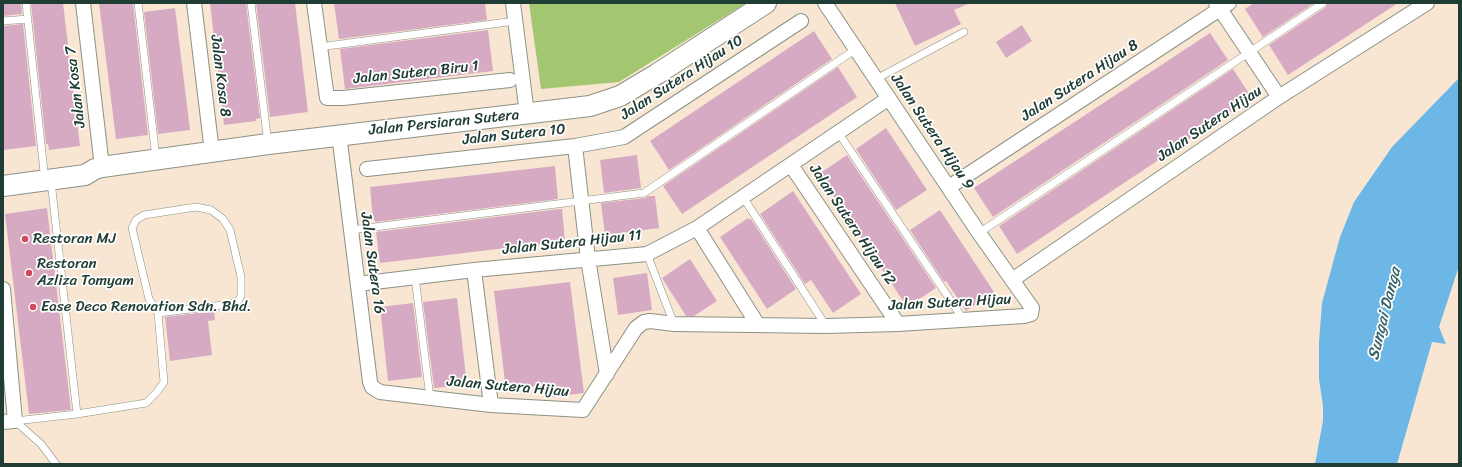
<!DOCTYPE html>
<style>
body{margin:0}
#map{position:relative;width:1462px;height:467px;overflow:hidden;background:#f8e6d3;font-family:Sriracha,sans-serif}
canvas{display:block}
.frame{position:absolute;inset:0;border:4px solid #1f3d34;pointer-events:none}
</style>
<div id="map">
<canvas width="1462" height="467"></canvas>
<div class="frame"></div>
</div>
<script>
const c = document.querySelector('canvas').getContext('2d');
c.lineJoin = 'round';
function fill(path, color) {
  c.fillStyle = color;
  c.fill(path, 'evenodd');
}
function poly(rows) {
  const path = new Path2D();
  for (const r of rows) {
    path.moveTo(r[0], r[1]);
    for (let i = 2; i < r.length; i += 2) path.lineTo(r[i], r[i + 1]);
  }
  return path;
}
function stroke(path, color, width, dash) {
  c.strokeStyle = color;
  c.lineWidth = width;
  c.lineCap = dash ? 'butt' : 'round';
  c.setLineDash(dash || []);
  c.stroke(path);
}
function drawText(font, color, halo, rows, align = 'center') {
  c.font = font + ' Sriracha,sans-serif';
  c.lineWidth = 3.5;
  c.setLineDash([]);
  c.textBaseline = 'middle';
  c.strokeStyle = halo;
  c.fillStyle = color;
  for (const [text, x, y, turn = 0] of rows) {
    c.save();
    c.translate(x, y);
    c.rotate((+turn || 0) * Math.PI / 180);
    c.textAlign = isNaN(turn) ? turn : align;
    if (halo) c.strokeText(text, 0, 0);
    c.fillText(text, 0, 0);
    c.restore();
  }
}
const green = poly([
 [529,3,746,3,619,82,541,89]
]);
const water = poly([
 [1459,78,1459,266,1439,327,1446,344,1432,342,1397,464,1315,464,1323,421,1323,406,1319,379,1319,342,1322,303,1340,237,1354,202,1392,147]
]);
const building = poly([
 [3,3,21,3,22,14,3,16],
 [31,3,63,3,80,146,49,150,48,144,46,144],
 [99,3,133,3,148,135,116,139],
 [210,3,246,3,260,118,256,119,256,121,224,125],
 [256,3,295,3,308,112,270,117],
 [334,3,485,3,487,20,339,39],
 [895,3,970,3,954,10,961,24,915,46],
 [1254,3,1314,3,1263,37,1245,9],
 [1328,3,1398,3,1288,75,1269,45,1326,7],
 [175,8,190,130,158,134,144,12],
 [23,24,36,146,3,150,3,26],
 [1022,25,1032,41,1006,58,996,42],
 [488,30,493,71,345,89,340,49],
 [814,31,832,59,669,170,650,141],
 [1210,33,1228,60,993,217,974,188],
 [838,67,857,97,682,214,663,186],
 [1233,69,1252,98,1017,254,999,226],
 [886,128,927,190,896,210,856,149],
 [637,155,641,188,604,193,600,160],
 [847,155,936,288,907,307,819,174],
 [555,166,558,199,375,222,375,220,373,220,370,187],
 [793,191,861,294,833,313,811,280,805,284,760,214],
 [648,196,655,196,659,228,605,235,601,203,645,198],
 [47,208,71,410,29,414,5,214],
 [559,209,562,209,565,241,380,263,376,232],
 [940,210,994,292,966,311,946,281,944,282,910,230],
 [748,218,750,220,751,219,796,289,767,309,720,237],
 [690,259,717,301,694,316,686,316,662,278],
 [647,273,652,310,618,315,613,278],
 [570,282,584,393,552,397,550,384,506,390,494,291],
 [457,298,467,385,434,388,423,302],
 [413,303,422,377,388,381,380,307],
 [214,311,215,320,208,321,212,355,170,361,165,317]
]);
const lane = poly([
 [26,3,44,172],
 [138,3,156,158],
 [251,3,268,144],
 [3,21,28,19],
 [319,47,515,21],
 [876,79,964,32],
 [838,132,963,319],
 [51,181,77,414],
 [743,197,826,326],
 [351,230,644,193,856,49],
 [979,233,1323,3],
 [647,254,674,324],
 [415,277,430,398],
 [15,421,77,414,146,403,157,392,164,382,158,313,149,299,132,228,136,220,144,215,196,207,211,210,223,219,230,230,241,277,241,296,238,301,231,304,158,313],
 [15,421,41,444,56,464]
]);
const street = poly([
 [83,3,102,167],
 [194,3,212,152],
 [314,3,327,98,343,98,510,80],
 [513,3,527,114],
 [1216,3,1279,97],
 [339,134,370,382,372,387,380,392,491,405,583,410,636,328,644,322,650,321,674,324,826,326,898,324,1024,316,1031,314,1032,308,979,233,825,3],
 [575,146,588,259,607,374],
 [791,165,898,324],
 [367,169,575,146,624,137,801,21],
 [949,187,1229,3],
 [697,228,758,325],
 [474,270,491,405],
 [1012,280,1279,97,1427,3],
 [358,284,474,270,647,254,697,228,889,98],
 [3,289,15,421,3,422]
]);
const secondary = poly([
 [3,186,85,175,95,169,102,167,268,144,590,106,620,96,657,74,766,3]
]);
const markers = [
 [25,239,4,"#d1495b"],
 [29,273,4,"#d1495b"],
 [33,307,4,"#d1495b"]
];
const streetNames = [
 ["Jalan Sutera Biru 1",416,73,-6],
 ["Jalan Kosa 8",220,76,83],
 ["Jalan Sutera Hijau 10",682,78,-33],
 ["Jalan Sutera Hijau 8",1080,81,-33],
 ["Jalan Kosa 7",76,87,-97],
 ["Jalan Persiaran Sutera",444,123,-6],
 ["Jalan Sutera Hijau",1210,124,-34],
 ["Jalan Sutera Hijau 9",932,132,56],
 ["Jalan Sutera 10",514,135,-6],
 ["Jalan Sutera Hijau 12",852,225,56],
 ["Jalan Sutera Hijau 11",572,243,-6],
 ["Jalan Sutera 16",372,263,82],
 ["Jalan Sutera Hijau",950,303,-3],
 ["Jalan Sutera Hijau",508,387,5]
];
const poiNames = [
 ["Restoran MJ",33,239],
 ["Restoran",37,264],
 ["Azliza Tomyam",37,281],
 ["Ease Deco Renovation Sdn. Bhd.",41,307]
];
const waterNames = [
 ["Sungai Danga",1385,314,-76]
];
fill(green, '#a3c771');
fill(water, '#6cb7e5');
fill(building, '#d7aac3');
stroke(lane, '#8c9284', 8);
stroke(street, '#8c9284', 16);
stroke(secondary, '#8c9284', 22);
stroke(lane, '#fff', 7);
stroke(street, '#fff', 14);
stroke(secondary, '#fff', 20);
for (const [x, y, r, color] of markers) {
  const dot = new Path2D();
  dot.arc(x, y, r, 0, 2 * Math.PI);
  c.fillStyle = color;
  c.fill(dot);
  stroke(dot, '#fff', 1.5);
}
drawText('15px', '#1f3d34', '#fff', streetNames);
drawText('15px', '#1f3d34', '#fff', poiNames, 'left');
drawText('italic 16px', '#366269', '#fff', waterNames);
</script>
